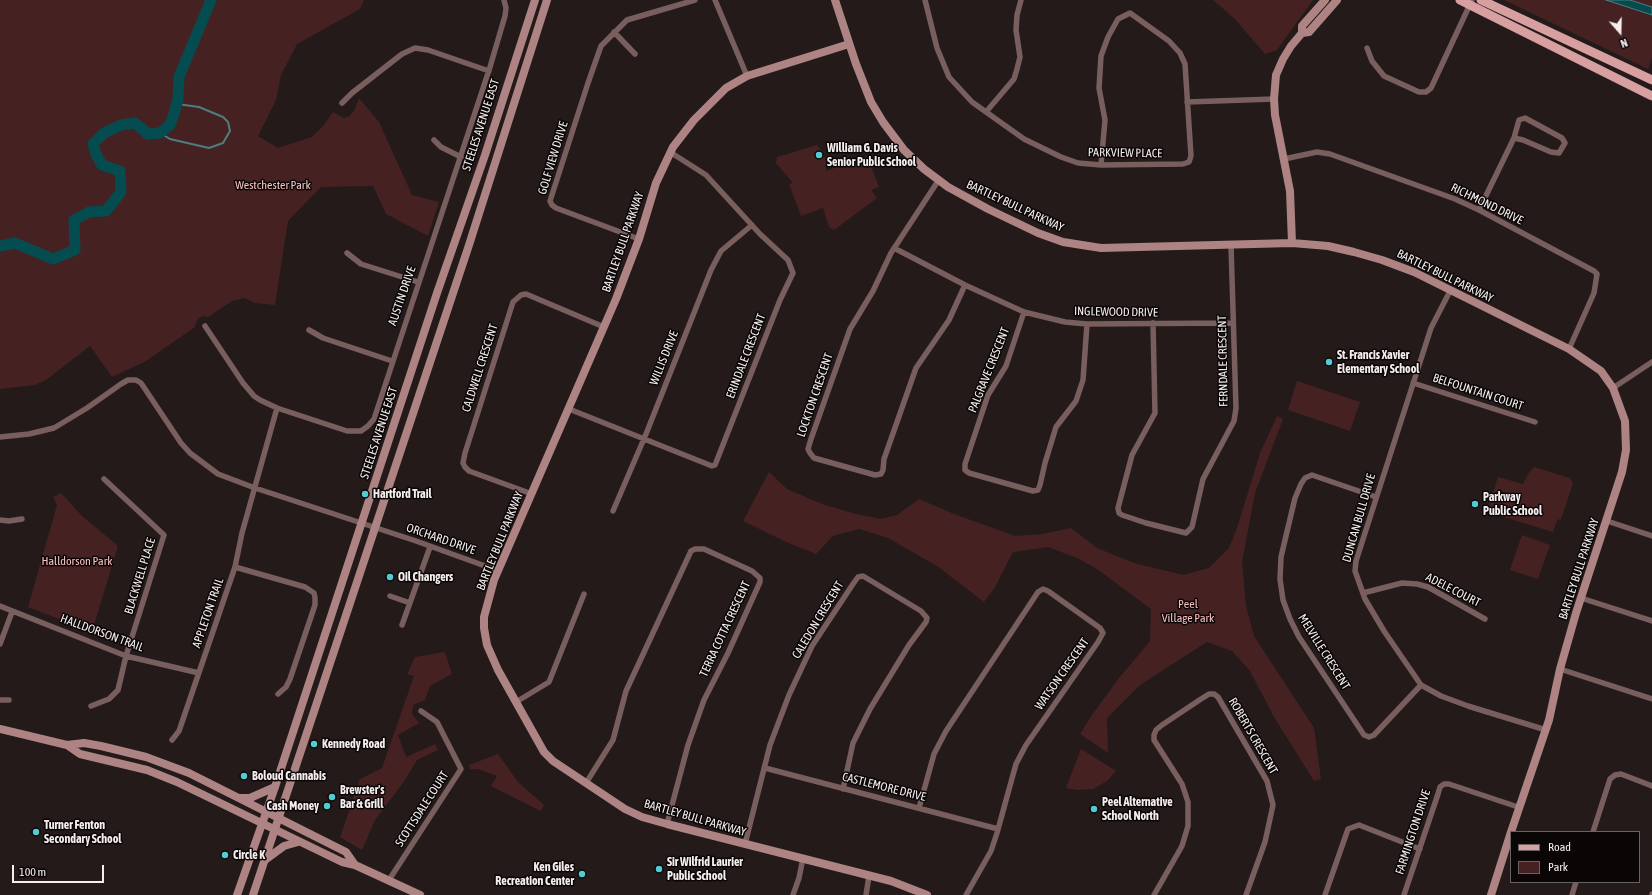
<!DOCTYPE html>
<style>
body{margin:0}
#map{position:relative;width:1652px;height:895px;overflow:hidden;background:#241a1a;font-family:"Asap Condensed",sans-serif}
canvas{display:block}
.legend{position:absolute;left:1510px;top:831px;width:130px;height:52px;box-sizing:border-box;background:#0a0606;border:1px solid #686363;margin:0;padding:5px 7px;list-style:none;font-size:12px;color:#f5eeee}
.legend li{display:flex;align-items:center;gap:8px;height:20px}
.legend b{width:20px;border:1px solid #686363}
.north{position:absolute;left:1600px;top:12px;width:40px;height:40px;-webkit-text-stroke:3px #0a0606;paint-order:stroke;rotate:160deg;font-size:11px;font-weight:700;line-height:16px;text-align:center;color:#f5eeee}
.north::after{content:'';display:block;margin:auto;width:14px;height:18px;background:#f5eeee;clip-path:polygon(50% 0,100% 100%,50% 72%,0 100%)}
.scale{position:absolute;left:12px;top:865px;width:92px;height:18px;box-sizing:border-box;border:2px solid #f5eeee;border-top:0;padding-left:5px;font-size:12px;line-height:14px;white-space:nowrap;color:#f5eeee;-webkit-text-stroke:3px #0a0606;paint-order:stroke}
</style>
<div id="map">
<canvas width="1652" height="895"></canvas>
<ul class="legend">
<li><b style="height:5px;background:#d79f9f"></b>Road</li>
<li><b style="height:11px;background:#462122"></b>Park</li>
</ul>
<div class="north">N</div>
<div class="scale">100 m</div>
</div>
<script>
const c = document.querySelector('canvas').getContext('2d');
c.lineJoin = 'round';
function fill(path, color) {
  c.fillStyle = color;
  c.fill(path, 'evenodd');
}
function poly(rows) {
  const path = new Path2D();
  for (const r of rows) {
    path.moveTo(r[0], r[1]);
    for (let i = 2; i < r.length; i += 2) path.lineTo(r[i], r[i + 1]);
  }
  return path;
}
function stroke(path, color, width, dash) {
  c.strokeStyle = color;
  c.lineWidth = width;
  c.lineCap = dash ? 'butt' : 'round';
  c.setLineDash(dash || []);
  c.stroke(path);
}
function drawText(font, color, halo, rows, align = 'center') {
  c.font = font + ' "Asap Condensed",sans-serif';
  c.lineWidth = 3;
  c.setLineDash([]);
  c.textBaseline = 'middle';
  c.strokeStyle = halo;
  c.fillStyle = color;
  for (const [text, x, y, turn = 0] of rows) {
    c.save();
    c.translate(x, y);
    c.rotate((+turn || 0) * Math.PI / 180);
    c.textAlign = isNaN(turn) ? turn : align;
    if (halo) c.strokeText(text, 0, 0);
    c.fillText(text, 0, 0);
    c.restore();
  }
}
const green = poly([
 [0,0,364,0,360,9,297,44,281,75,276,100,258,136,278,148,312,137,323,126,333,112,344,118,350,116,355,109,359,98,379,122,412,195,439,202,428,236,386,214,373,186,321,187,288,221,275,305,255,303,244,298,232,301,208,317,204,316,199,318,196,322,195,327,146,361,112,377,90,346,46,380,35,385,0,389],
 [1213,0,1313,0,1277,50,1265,54,1235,19],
 [1504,0,1652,0,1652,58,1648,69],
 [817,145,823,152,826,161,826,171,867,156,879,187,871,190,877,198,834,230,829,227,823,208,801,216,789,184,793,183,776,163,777,157],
 [1297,381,1360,402,1350,431,1288,410],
 [1277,416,1283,419,1255,493,1242,562,1246,606,1254,636,1314,728,1321,779,1314,781,1274,717,1250,671,1232,651,1207,642,1140,685,1107,718,1108,753,1080,734,1092,715,1119,678,1150,641,1151,609,1097,569,1077,558,1048,547,1013,552,995,587,984,602,937,566,888,538,859,529,833,536,816,554,784,541,743,521,769,472,787,489,822,504,856,514,881,519,897,515,919,499,954,514,1015,536,1042,534,1071,528,1097,548,1134,563,1183,575,1209,568,1229,548,1237,528,1260,453],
 [1534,467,1570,478,1573,484,1561,519,1557,520,1553,532,1487,512,1498,477,1523,484,1528,474],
 [61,493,82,516,118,546,92,632,28,607,57,505,53,497],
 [1522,535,1550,545,1538,579,1510,570],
 [445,652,452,674,430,686,425,700,413,705,412,714,419,723,398,735,406,757,435,744,438,750,417,760,403,783,375,820,362,850,340,837,360,779,382,768,414,676,407,674,415,657],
 [1081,749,1116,771,1107,781,1093,789,1077,790,1066,788],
 [498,754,518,782,544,805,541,811,491,786,497,776,478,769,470,769,469,765]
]);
const water = poly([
 [1606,0,1630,0,1652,7,1652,15,1606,0]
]);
const stream = poly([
 [160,133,170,139,209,148,223,143,230,131,228,122,223,117,199,107,177,104]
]);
const river = poly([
 [0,246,15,243,53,259,75,250,74,220,89,212,106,211,121,192,120,171,102,165,96,154,93,144,104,133,121,125,135,123,148,134,160,133,170,125,174,114,178,99,179,77,211,0]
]);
const street = poly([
 [715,0,747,76],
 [925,0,937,48,949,77,972,102,1024,139,1061,157,1078,163,1101,165,1183,164,1189,162,1191,156,1185,64,1180,53,1169,41,1130,13,1118,19,1108,37,1101,56,1099,88,1105,120,1101,165],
 [614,32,635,54],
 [1367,48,1372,61,1384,76,1419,92,1426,92,1431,88,1472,0],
 [1187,102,1274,99],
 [342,103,352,93,402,54,415,48,428,50,489,71],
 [986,112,1014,79,1017,69,1020,57,1016,30,1017,15,1021,0],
 [434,140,441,147,461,157],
 [1284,159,1317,152,1330,154,1455,199,1479,210,1594,271,1597,274,1594,293,1569,349],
 [938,181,891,253,873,291,850,329,811,439,808,449,810,453,814,458,875,475,881,474,883,470,884,459,916,368,949,320,965,285],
 [1479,210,1514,138,1523,140,1551,152,1559,153,1565,143,1562,138,1525,118,1519,120,1514,138],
 [639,239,556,208,552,205,550,201,588,83,601,46,627,20,695,0],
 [894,248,965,285,1024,312,1065,322,1087,324,1233,323],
 [347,253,361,264,418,282],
 [1450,291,1431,328,1356,561,1355,571,1365,599,1384,631,1421,685,1441,696,1468,706,1546,730],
 [1024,312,1006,366,988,395,965,464,965,470,969,473,1033,491,1038,490,1040,485,1045,463,1056,427,1076,401,1083,380,1087,324],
 [1153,323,1155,413,1132,455,1118,508,1119,513,1122,515,1146,523,1186,533,1192,527,1203,479,1234,421,1236,408,1231,245],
 [205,326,243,383,254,396,260,400,277,408,347,431,361,431,368,426,374,419,490,67,505,16,506,8,504,0],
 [309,330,323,338,392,361],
 [1413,383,1535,422],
 [1613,388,1652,362],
 [569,409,712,466,715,465,780,300,793,273,788,260,760,234,706,175,670,152],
 [0,437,29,434,54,428,87,408,121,384,128,380,136,380,141,383,181,443,190,453,218,474,255,488,416,541,499,571],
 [532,494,469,471,465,467,463,463,465,453,513,302,521,295,526,294,604,327],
 [1376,497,1312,475,1305,478,1301,484,1295,498,1281,557,1280,579,1283,600,1290,619,1299,637,1364,735,1369,737,1374,735,1421,685],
 [613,511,646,434,711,270,721,251,752,225],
 [0,520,9,521,22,519],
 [1607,521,1652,536],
 [235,567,305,587,314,593,315,598,315,605,290,679,286,687,278,694],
 [1363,593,1402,583,1417,584,1428,587,1485,619],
 [390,596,410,603],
 [1581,598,1652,621],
 [0,606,126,656,199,673],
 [402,625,430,547],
 [0,644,12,612],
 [1560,669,1652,699],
 [0,700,9,700],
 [516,702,549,682,584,594],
 [91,706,109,699,118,690,126,656,164,535,104,479],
 [172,740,179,731,235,567,242,533,277,408],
 [765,768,998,829],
 [586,783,613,740,626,691,691,551,695,549,704,549,752,571,760,578,760,582,728,653,704,700,688,745,667,824],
 [919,808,934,754,946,731,1038,592,1043,589,1048,591,1100,628,1103,633,1098,642,1026,745,1016,764,997,833,991,851,966,895],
 [1593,832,1610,779,1615,775,1621,774,1652,786],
 [745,844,770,745,789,695,812,646,853,584,858,577,863,576,921,611,927,618,926,622,909,645,870,709,853,743,843,789],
 [389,880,461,769,437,722,421,711],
 [793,895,799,878,803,858],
 [866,895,869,876],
 [1154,895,1182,846,1188,826,1188,802,1182,784,1154,740,1154,735,1156,730,1162,725,1201,699,1209,694,1214,694,1218,697,1267,781,1273,805,1265,842,1246,895],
 [1325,895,1348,829,1359,825,1420,849],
 [1404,895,1438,794,1440,787,1444,784,1449,784,1518,807],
 [1572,895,1576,882],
 [1652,895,1652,894]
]);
const secondary = poly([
 [835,0,856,64,871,102,883,122,904,150,924,169,948,187,988,209,1038,233,1063,242,1101,248,1292,243,1328,246,1354,252,1382,260,1414,272,1569,349,1601,371,1613,388,1625,421,1626,450,1622,472,1576,613,1560,669,1549,720,1511,832],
 [1302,33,1302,26,1325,0],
 [849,44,747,76,726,88,694,120,673,147,656,183,639,239,616,299,494,580,484,617,484,628,487,645,498,670,544,752,553,761,625,809,642,817,667,824,891,881,927,895],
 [1292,243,1290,191,1275,115,1274,99,1276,75,1283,59,1291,46,1302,33,1309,32,1337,0],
 [0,729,67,745,80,754,147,770,177,782,342,862,355,865],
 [67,745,84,743,101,746,146,757,189,773,338,848,346,852,355,865,420,895],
 [240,798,250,798,275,787],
 [265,860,284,846,298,842],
 [237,895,275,787,437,293,485,155,535,0],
 [253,895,469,245,547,0],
 [1491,895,1511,832]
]);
const primary = poly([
 [1460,0,1652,96],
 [1481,0,1652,80]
]);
const markers = [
 [819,155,4,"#51ccd3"],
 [1329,362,4,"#51ccd3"],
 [365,494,4,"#51ccd3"],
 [1475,504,4,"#51ccd3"],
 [390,577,4,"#51ccd3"],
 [314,744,4,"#51ccd3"],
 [244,776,4,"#51ccd3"],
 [332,797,4,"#51ccd3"],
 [327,806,4,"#51ccd3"],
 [1094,809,4,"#51ccd3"],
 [36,832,4,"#51ccd3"],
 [225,855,4,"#51ccd3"],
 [659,869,4,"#51ccd3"],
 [582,874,4,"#51ccd3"]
];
const streetNames = [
 ["STEELES AVENUE EAST",481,125,-72],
 ["PARKVIEW PLACE",1125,153,1],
 ["GOLF VIEW DRIVE",553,158,-73],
 ["RICHMOND DRIVE",1487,204,26],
 ["BARTLEY BULL PARKWAY",1015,206,25],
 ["BARTLEY BULL PARKWAY",623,242,-71],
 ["BARTLEY BULL PARKWAY",1445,276,26],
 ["AUSTIN DRIVE",402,296,-71],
 ["INGLEWOOD DRIVE",1116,312,1],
 ["ERINDALE CRESCENT",746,356,-69],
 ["WILLIS DRIVE",664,358,-68],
 ["FERNDALE CRESCENT",1223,361,-91],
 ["CALDWELL CRESCENT",480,368,-72],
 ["PALGRAVE CRESCENT",989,370,-68],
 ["BELFOUNTAIN COURT",1478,392,18],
 ["LOCKTON CRESCENT",815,395,-71],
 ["STEELES AVENUE EAST",379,433,-72],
 ["DUNCAN BULL DRIVE",1359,518,-74],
 ["ORCHARD DRIVE",441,539,19],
 ["BARTLEY BULL PARKWAY",500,541,-68],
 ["BARTLEY BULL PARKWAY",1579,569,-72],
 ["BLACKWELL PLACE",140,576,-73],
 ["ADELE COURT",1453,590,27],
 ["APPLETON TRAIL",208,613,-71],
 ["CALEDON CRESCENT",818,620,-59],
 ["TERRA COTTA CRESCENT",725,629,-65],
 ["HALLDORSON TRAIL",102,633,20],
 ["MELVILLE CRESCENT",1324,652,58],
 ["WATSON CRESCENT",1062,674,-55],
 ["ROBERTS CRESCENT",1253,736,60],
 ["CASTLEMORE DRIVE",884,787,14],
 ["SCOTTSDALE COURT",422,809,-57],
 ["BARTLEY BULL PARKWAY",695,818,16],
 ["FARMINGTON DRIVE",1413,832,-72]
];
const poiNames = [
 ["William G. Davis",827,148],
 ["Senior Public School",827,162],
 ["St. Francis Xavier",1337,355],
 ["Elementary School",1337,369],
 ["Hartford Trail",373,494],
 ["Parkway",1483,497],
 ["Public School",1483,511],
 ["Oil Changers",398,577],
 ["Kennedy Road",322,744],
 ["Boloud Cannabis",252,776],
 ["Brewster's",340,790],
 ["Bar & Grill",340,804],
 ["Peel Alternative",1102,802],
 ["School North",1102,816],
 ["Cash Money",319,806,"right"],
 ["Turner Fenton",44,825],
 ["Secondary School",44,839],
 ["Circle K",233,855],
 ["Sir Wilfrid Laurier",667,862],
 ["Public School",667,876],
 ["Ken Giles",574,867,"right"],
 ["Recreation Center",574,881,"right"]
];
const parkNames = [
 ["Westchester Park",273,185],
 ["Halldorson Park",77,561],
 ["Peel",1188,604],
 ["Village Park",1188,618]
];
fill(green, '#462122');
fill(water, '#054c50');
stroke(water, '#4d7d7f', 1);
stroke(stream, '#4d7d7f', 2);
stroke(river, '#054c50', 11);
stroke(street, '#795e5e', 5.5);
stroke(secondary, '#ae8383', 8);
stroke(primary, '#d79f9f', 9);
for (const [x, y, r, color] of markers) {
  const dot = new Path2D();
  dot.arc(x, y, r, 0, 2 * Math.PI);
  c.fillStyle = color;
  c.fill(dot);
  stroke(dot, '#0a0606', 1.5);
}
drawText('12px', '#f5eeee', '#0a0606', streetNames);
drawText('bold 12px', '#f5eeee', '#0a0606', poiNames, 'left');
drawText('12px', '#f9c1c1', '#0a0606', parkNames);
</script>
